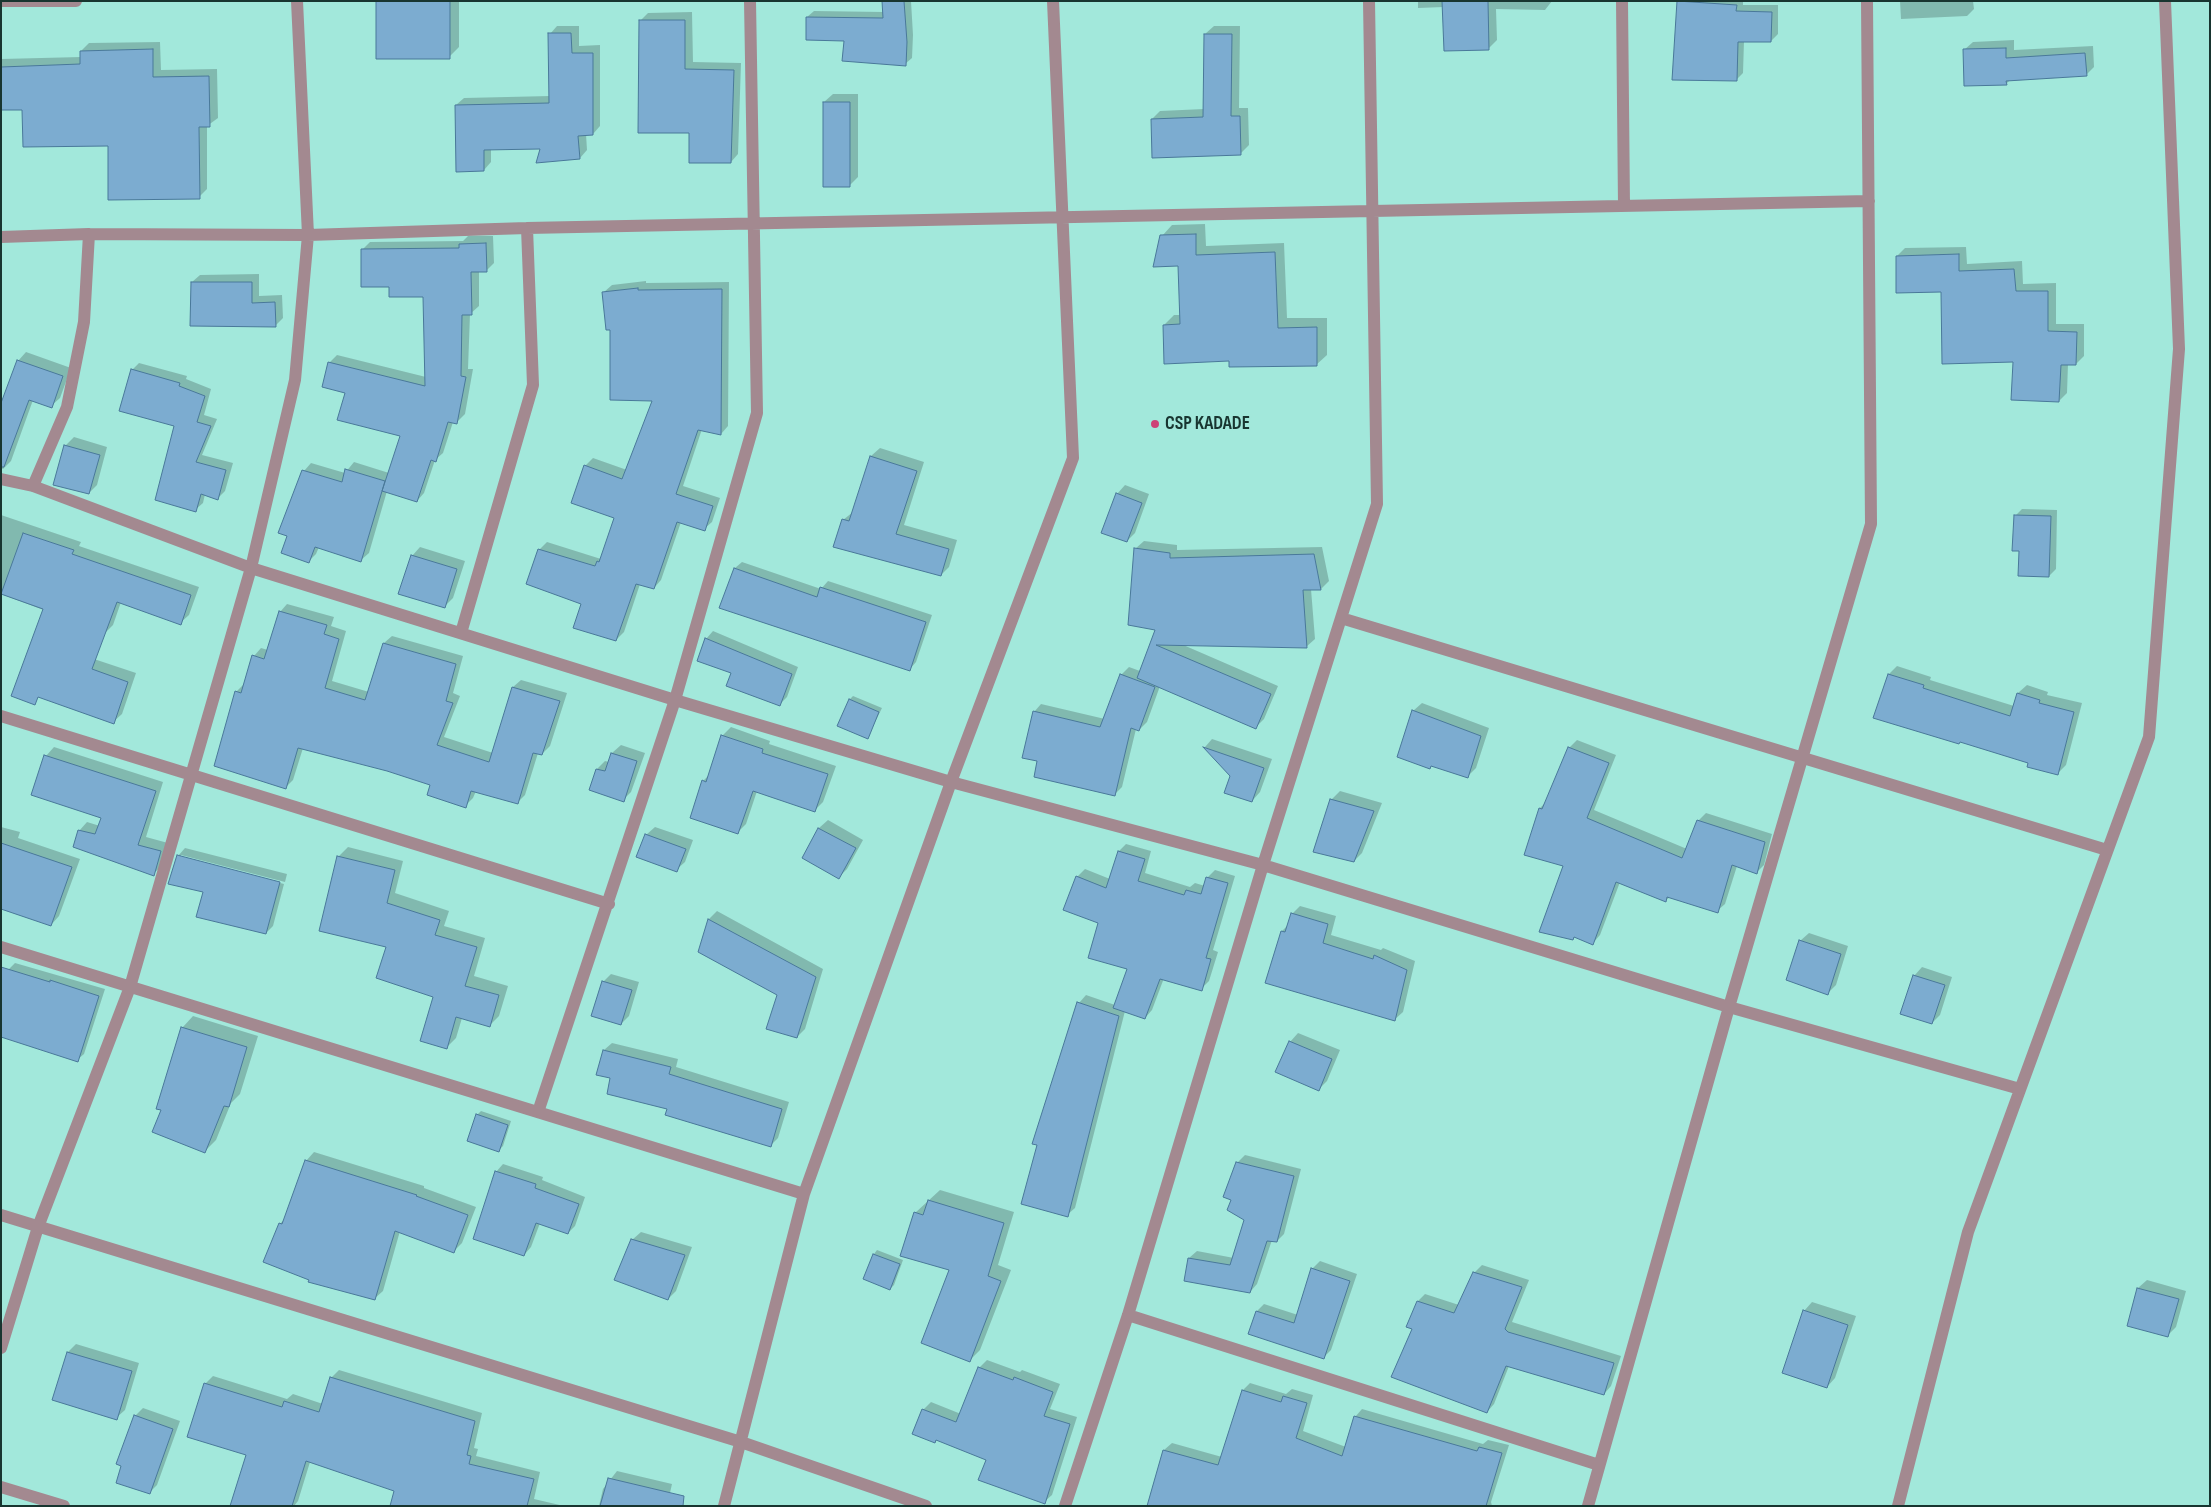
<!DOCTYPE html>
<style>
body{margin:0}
#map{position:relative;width:2211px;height:1507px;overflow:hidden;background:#a2e8db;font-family:"Sofia Sans Condensed",sans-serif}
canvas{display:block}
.frame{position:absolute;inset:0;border:2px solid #183530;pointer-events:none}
</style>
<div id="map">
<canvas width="2211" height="1507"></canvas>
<div class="frame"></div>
</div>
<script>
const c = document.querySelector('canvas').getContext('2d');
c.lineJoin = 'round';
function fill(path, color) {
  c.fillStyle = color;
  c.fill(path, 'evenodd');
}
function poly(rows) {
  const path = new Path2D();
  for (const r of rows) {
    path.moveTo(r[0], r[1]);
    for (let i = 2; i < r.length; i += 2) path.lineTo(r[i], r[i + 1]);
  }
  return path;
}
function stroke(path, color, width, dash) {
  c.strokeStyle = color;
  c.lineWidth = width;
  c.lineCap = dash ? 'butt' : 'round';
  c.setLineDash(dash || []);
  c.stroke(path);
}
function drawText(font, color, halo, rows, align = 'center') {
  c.font = font + ' "Sofia Sans Condensed",sans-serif';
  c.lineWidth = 4;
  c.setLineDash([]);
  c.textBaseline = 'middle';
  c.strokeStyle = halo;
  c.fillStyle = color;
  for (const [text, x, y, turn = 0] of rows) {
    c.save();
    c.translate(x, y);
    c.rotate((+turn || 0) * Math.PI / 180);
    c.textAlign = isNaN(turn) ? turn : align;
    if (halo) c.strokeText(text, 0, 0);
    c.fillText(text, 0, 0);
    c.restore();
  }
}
const shadow = poly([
 [377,1,459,1,459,47,449,57],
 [883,1,911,1,913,35,912,58,905,64,845,40,807,17,814,11,884,12],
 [1418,1,1552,1,1545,10,1496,9,1497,40,1489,48,1444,7,1418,8],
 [1679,1,1743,1,1743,5,1778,5,1778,34,1771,41,1744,41,1743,73,1736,80],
 [1900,1,1973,1,1974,9,1967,16,1901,19],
 [692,12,693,62,741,63,738,154,731,162,690,132,640,21,648,13],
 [557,26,579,26,579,46,600,45,600,126,593,134,586,134,587,150,580,158,541,148,491,149,491,162,484,170,456,105,464,98,550,96,550,34],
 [1214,26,1240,26,1239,108,1248,108,1249,145,1240,154,1152,119,1160,111,1204,109,1205,34],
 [2014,40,2014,50,2093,46,2094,67,2086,75,2011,79,2006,84,1964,50,1973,42],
 [160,42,161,70,217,69,218,118,207,126,207,189,199,197,109,145,23,109,1,109,1,59,81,57,81,51,89,43],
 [833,94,858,94,858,177,850,185,824,102],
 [1205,224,1206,246,1284,243,1287,318,1327,318,1327,355,1316,365,1230,360,1164,325,1174,315,1181,315,1179,264,1162,236,1172,225],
 [468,236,493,236,494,263,486,271,479,271,479,306,470,314,468,369,473,369,465,414,457,422,453,422,443,453,435,460,424,493,417,501,387,491,369,553,361,560,319,547,316,554,308,562,289,535,304,471,311,463,345,473,354,462,389,473,402,436,346,392,324,386,330,362,337,355,426,377,424,295,390,285,362,250,370,242,463,241],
 [1966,247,1967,264,2022,261,2023,284,2056,283,2056,324,2084,324,2084,356,2076,364,2068,364,2067,393,2059,401,1942,291,1897,256,1905,248],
 [259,274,259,296,282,295,283,318,276,325,192,282,200,275],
 [646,281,646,283,729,282,728,426,721,434,702,429,683,486,720,498,712,522,704,529,681,522,661,580,654,588,640,584,624,632,616,640,539,550,547,542,601,559,616,517,585,466,593,458,627,470,653,400,612,328,604,292,612,285],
 [26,352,71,368,60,398,51,406,33,400,11,461,3,469,1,468,1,407,18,361],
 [139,363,187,376,186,379,211,389,204,415,217,419,202,455,233,463,225,491,218,498,205,494,203,503,195,510,176,425,132,370],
 [74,437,107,447,97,485,89,493,65,446],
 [880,448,924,462,904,525,957,540,949,567,941,575,843,520,853,512,871,456],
 [1125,485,1149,494,1135,533,1127,541,1117,494],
 [2022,509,2057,510,2056,569,2049,576,2015,516],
 [1,515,81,542,79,546,199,587,189,615,180,623,121,602,113,625,105,633,1,594],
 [1144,541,1177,545,1177,550,1322,547,1329,581,1321,589,1311,589,1315,639,1306,647,1181,644,1278,686,1264,719,1256,727,1160,686,1147,722,1139,730,1136,729,1122,787,1114,795,1039,760,1034,712,1041,704,1105,719,1121,675,1129,667,1140,671,1156,630,1135,549],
 [420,547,465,561,453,598,445,606,412,556],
 [742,562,821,589,828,581,932,615,916,662,910,669,735,568],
 [287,604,334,617,331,626,346,631,332,681,369,692,384,643,392,636,463,656,453,693,460,696,444,737,493,753,513,687,521,680,567,693,550,746,542,754,538,753,525,795,517,803,476,791,473,798,465,806,432,784,387,770,303,748,293,780,285,788,236,692,244,684,254,656,261,648,268,650,280,612],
 [713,631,798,667,787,697,780,704,733,672,699,660,706,639],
 [85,656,136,673,122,714,113,722],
 [1897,666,1931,677,1930,680,2014,706,2018,693,2027,685,2048,692,2047,695,2082,703,2066,765,2057,774,2029,762,1889,674],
 [853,696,882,708,867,738,850,699],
 [1422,703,1489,728,1476,768,1468,776,1413,711],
 [731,727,770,741,769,744,836,766,823,802,815,810,757,791,746,824,738,832,703,781,709,775,722,736],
 [1212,739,1272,759,1260,792,1252,801,1205,747],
 [1577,740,1616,755,1594,810,1687,849,1698,821,1706,813,1772,834,1764,865,1756,873,1737,866,1725,904,1717,911,1670,897,1665,901,1620,882,1600,935,1593,943,1575,937,1572,939,1565,865,1526,854,1540,808,1546,802,1569,748],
 [621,745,645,753,631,792,623,800,597,769,605,761,609,762,612,753],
 [54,747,163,782,146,837,168,843,162,866,153,874,79,831,87,822,100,826,103,818,46,756],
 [1340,791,1382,803,1362,853,1354,861,1331,800],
 [828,820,863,840,847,869,839,877,803,858,819,828],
 [1,827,20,832,18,838,80,859,59,916,51,925,1,908],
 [655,827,693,840,685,862,676,870,646,835],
 [1126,844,1151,851,1145,873,1190,887,1195,883,1205,886,1207,878,1215,870,1235,876,1213,950,1218,952,1209,981,1201,989,1164,978,1152,1010,1145,1018,1125,1011,1075,1208,1067,1215,1079,1003,1086,995,1115,1005,1128,968,1099,923,1077,877,1085,869,1110,879,1119,851],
 [348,847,403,861,395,893,449,911,444,926,485,938,474,976,508,986,499,1016,489,1026,462,1018,456,1038,446,1048,435,996,388,946,338,857],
 [185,848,287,874,285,882,181,855,181,857,284,884,273,926,266,933,205,891,178,856],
 [1300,906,1336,916,1331,935,1381,950,1383,948,1415,961,1403,1012,1394,1020,1266,982,1282,931,1289,924,1292,914],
 [717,911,823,969,805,1029,797,1037,778,995,699,952,709,919],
 [1809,933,1848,946,1836,985,1828,993,1800,941],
 [15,963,105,989,84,1054,77,1060,8,970],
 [1922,967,1952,977,1940,1015,1932,1023,1914,976],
 [611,974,639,982,629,1016,621,1024,603,982],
 [193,1016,258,1036,240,1094,231,1103,216,1140,205,1151,163,1109,182,1028],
 [1298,1033,1340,1050,1327,1081,1319,1089,1290,1042],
 [612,1043,678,1059,676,1067,789,1102,778,1138,771,1145,668,1108,604,1050],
 [481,1111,511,1121,503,1146,499,1150,477,1115],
 [314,1152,424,1186,424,1188,476,1207,462,1243,454,1251,400,1231,383,1291,374,1299,280,1224,286,1217,306,1161],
 [1245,1155,1301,1169,1284,1234,1277,1241,1272,1240,1257,1284,1250,1292,1185,1280,1189,1258,1197,1251,1234,1258,1246,1220,1232,1199,1237,1163],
 [503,1164,543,1177,542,1180,585,1197,575,1226,568,1233,540,1223,531,1247,524,1255,496,1172],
 [940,1190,1014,1212,998,1265,1011,1270,980,1350,970,1360,950,1270,915,1213],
 [641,1232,692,1247,676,1291,668,1299,632,1240],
 [877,1250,903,1260,894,1285,890,1289,864,1279,874,1254],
 [1320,1261,1357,1274,1331,1350,1323,1358,1257,1311,1264,1304,1298,1315,1312,1269],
 [1482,1265,1529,1280,1512,1322,1621,1356,1611,1386,1604,1394,1509,1366,1494,1404,1487,1412,1413,1329,1418,1301,1425,1294,1459,1305,1474,1273],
 [2147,1280,2186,1291,2176,1327,2167,1336,2138,1288],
 [1812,1302,1856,1316,1835,1378,1827,1387,1804,1311],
 [76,1344,139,1363,125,1410,116,1418,53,1400,68,1352],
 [987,1360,1020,1372,1022,1370,1060,1384,1050,1409,1077,1417,1052,1495,1044,1502,987,1459,937,1439,935,1442,923,1410,931,1402,961,1414,979,1368],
 [339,1370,482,1413,474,1448,478,1449,476,1456,540,1472,534,1499,564,1506,456,1506,396,1490,310,1462,298,1501,294,1506,231,1506,248,1454,205,1384,213,1376,287,1399,293,1394,323,1404,331,1378],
 [1250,1383,1286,1394,1292,1389,1313,1395,1303,1431,1346,1447,1355,1417,1362,1409,1483,1444,1488,1440,1509,1445,1491,1502,1492,1506,1148,1506,1164,1450,1172,1443,1222,1457,1243,1390],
 [143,1408,180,1421,157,1485,149,1493,135,1416],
 [617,1471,672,1484,667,1506,599,1506,603,1489]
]);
const building = poly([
 [376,1,450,1,450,59,376,59,376,1],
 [882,1,904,1,907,42,906,66,842,61,844,41,806,40,806,17,883,18,882,1],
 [1442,1,1488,1,1489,50,1444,51,1442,1],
 [1677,1,1737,5,1736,11,1772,12,1771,42,1738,42,1737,81,1672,80,1677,1],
 [639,20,685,20,685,69,734,70,731,163,689,163,689,133,638,133,639,20],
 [548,33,571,33,572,53,593,53,593,135,578,136,580,159,536,163,540,149,484,150,484,171,456,172,455,105,549,103,548,33],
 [1204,34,1232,34,1231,116,1240,116,1241,155,1152,158,1151,119,1203,117,1204,34],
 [2006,48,2006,58,2085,53,2087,76,2006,81,2007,85,1964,86,1963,49,2006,48],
 [153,49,153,77,209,76,210,127,199,127,200,199,108,200,108,146,23,147,22,110,1,110,1,67,80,64,80,51,153,49],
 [823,102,850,102,850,187,823,187,823,102],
 [1196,234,1196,255,1275,252,1278,328,1317,327,1317,366,1229,367,1229,361,1164,364,1163,325,1180,324,1178,266,1153,267,1160,235,1196,234],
 [486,243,487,272,471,272,472,315,462,315,461,376,466,377,457,424,448,422,436,462,431,460,417,502,382,491,400,436,337,420,345,393,322,387,328,362,425,386,423,297,389,297,389,287,361,287,361,249,459,248,459,244,486,243],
 [1959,254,1959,271,2014,269,2016,291,2048,291,2048,331,2077,332,2076,365,2061,365,2059,402,2011,400,2013,362,1942,364,1941,292,1896,293,1896,256,1959,254],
 [191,282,252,282,252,303,275,302,276,327,190,326,191,282],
 [638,288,638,290,722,289,721,435,698,430,676,494,713,506,705,531,677,522,654,589,636,584,616,641,573,628,581,604,526,584,538,549,595,566,597,561,599,562,614,518,571,503,584,465,622,479,652,401,610,400,610,330,606,330,602,292,638,288],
 [17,360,63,376,52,408,29,400,4,467,1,467,1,403,17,360],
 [131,369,180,383,179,386,205,396,197,422,211,426,196,462,226,470,218,500,201,494,196,512,155,500,174,426,119,411,131,369],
 [64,445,100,455,89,494,53,485,64,445],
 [870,456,917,471,896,534,949,549,941,576,833,547,842,519,849,521,870,456],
 [345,469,385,481,361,562,315,547,309,563,281,553,287,536,278,533,302,470,342,482,345,469],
 [1116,493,1142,503,1127,542,1101,533,1116,493],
 [2014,515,2051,516,2049,577,2018,576,2019,551,2012,551,2014,515],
 [23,533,74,550,72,554,191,595,181,625,117,602,92,669,128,682,114,724,38,697,35,705,11,696,43,609,1,594,23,533],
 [1134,548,1170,553,1170,558,1314,554,1321,590,1303,590,1307,648,1156,645,1271,694,1256,729,1137,678,1155,630,1128,625,1134,548],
 [411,555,457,569,445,608,398,594,411,555],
 [734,568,817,597,820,587,926,622,910,671,719,608,734,568],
 [279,611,327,625,324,634,339,639,325,688,365,700,383,643,456,664,446,701,453,703,437,745,489,762,512,687,560,701,542,755,533,753,518,804,471,791,466,808,427,795,430,785,387,771,298,748,286,789,214,766,235,691,241,693,252,655,264,659,279,611],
 [705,638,792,674,780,706,726,686,731,673,697,661,705,638],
 [1120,674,1155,687,1139,731,1131,728,1115,796,1034,777,1037,761,1022,758,1033,711,1100,727,1120,674],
 [1888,674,1924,685,1923,688,2010,716,2017,693,2040,700,2039,703,2074,712,2058,775,2027,767,2028,763,1960,742,1959,744,1873,718,1888,674],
 [849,699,879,712,868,739,837,726,849,699],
 [1412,710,1481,736,1468,778,1431,766,1430,769,1397,757,1412,710],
 [721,735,763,749,762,753,828,774,815,812,753,791,738,834,690,818,702,780,706,782,721,735],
 [1203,747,1264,768,1252,802,1224,793,1230,776,1203,747],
 [1568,747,1609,763,1587,818,1682,858,1697,820,1765,842,1757,874,1732,865,1718,913,1667,897,1666,902,1616,882,1593,945,1574,937,1573,940,1539,932,1563,866,1524,855,1539,808,1542,809,1568,747],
 [611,753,637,761,624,802,589,790,596,769,605,771,611,753],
 [44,755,156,791,138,845,161,851,154,876,73,847,78,830,95,834,101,818,31,795,44,755],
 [1330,799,1374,811,1354,862,1313,852,1330,799],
 [818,828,856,848,839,879,802,858,818,828],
 [645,834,686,849,677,872,636,857,645,834],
 [1,843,72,867,51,926,1,909,1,843],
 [1118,851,1145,859,1138,881,1184,895,1186,890,1201,894,1206,877,1228,883,1206,958,1211,959,1202,991,1160,979,1145,1019,1113,1008,1127,969,1088,958,1098,923,1063,910,1076,876,1106,888,1118,851],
 [177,855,280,882,266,934,196,917,203,892,168,884,177,855],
 [337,856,395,870,387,903,440,920,435,935,477,947,465,986,499,995,490,1027,456,1017,447,1049,420,1041,433,997,376,978,386,947,319,931,337,856],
 [1291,913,1328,924,1323,943,1373,959,1374,955,1407,970,1395,1021,1265,983,1281,931,1285,932,1291,913],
 [708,919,816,977,797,1038,766,1029,777,995,698,952,708,919],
 [1799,940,1841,954,1828,995,1786,980,1799,940],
 [1,967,50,982,50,980,99,996,78,1062,1,1037,1,967],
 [1913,975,1945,985,1932,1024,1900,1014,1913,975],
 [602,981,632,990,621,1025,591,1016,602,981],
 [1077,1002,1119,1016,1068,1217,1021,1204,1037,1145,1032,1144,1077,1002],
 [181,1027,247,1047,229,1107,224,1106,205,1153,152,1132,161,1110,156,1109,181,1027],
 [1289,1041,1332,1059,1319,1091,1275,1072,1289,1041],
 [603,1050,671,1067,669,1074,782,1109,771,1147,665,1115,667,1109,607,1094,610,1078,596,1075,603,1050],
 [476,1114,508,1125,499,1152,467,1141,476,1114],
 [305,1160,417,1195,416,1196,468,1215,454,1253,395,1231,375,1300,308,1282,309,1280,263,1262,279,1223,282,1224,305,1160],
 [1236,1162,1294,1176,1277,1242,1267,1241,1250,1293,1184,1281,1188,1258,1230,1265,1244,1220,1227,1210,1231,1200,1223,1197,1236,1162],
 [495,1171,536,1184,535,1188,579,1204,568,1234,536,1223,524,1256,473,1239,495,1171],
 [928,1200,1004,1223,988,1276,1001,1281,970,1362,921,1343,949,1270,900,1256,914,1212,923,1215,928,1200],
 [631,1239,685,1255,668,1300,614,1280,631,1239],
 [873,1254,900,1264,890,1290,863,1279,873,1254],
 [1311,1268,1350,1281,1324,1359,1248,1334,1256,1311,1294,1323,1311,1268],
 [1473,1272,1522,1287,1505,1329,1508,1332,1614,1363,1604,1395,1506,1366,1487,1413,1391,1377,1412,1329,1406,1327,1417,1301,1454,1313,1473,1272],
 [2137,1288,2179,1299,2168,1337,2127,1326,2137,1288],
 [1803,1310,1848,1325,1827,1388,1782,1373,1803,1310],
 [67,1352,132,1371,117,1420,52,1400,67,1352],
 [978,1367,1013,1380,1014,1377,1053,1392,1044,1416,1070,1424,1045,1504,978,1480,986,1460,936,1440,935,1443,912,1434,922,1409,956,1422,978,1367],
 [330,1377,475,1421,467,1455,471,1456,469,1464,534,1479,527,1506,390,1506,394,1491,306,1461,292,1506,230,1506,246,1455,187,1437,204,1383,282,1407,284,1401,319,1412,330,1377],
 [1242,1390,1281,1402,1283,1396,1307,1403,1296,1438,1342,1456,1354,1416,1477,1451,1479,1447,1502,1453,1486,1506,1147,1506,1163,1450,1218,1465,1242,1390],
 [134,1415,173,1429,150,1494,116,1483,121,1466,116,1464,134,1415],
 [608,1478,684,1496,683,1506,600,1506,608,1478]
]);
const minor = poly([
 [2,1,76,1],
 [1622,1,1624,206],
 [1,237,89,234,308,235,527,228,1869,201],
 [1,479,33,486,251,568,675,700,951,782,1263,865,1729,1007,2020,1089],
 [33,486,67,407,84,322,89,234],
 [1341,618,2107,850],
 [461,633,533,385,527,228],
 [1,716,609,904],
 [1,947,804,1194],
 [538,1112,675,700,757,413,750,1],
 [1,1215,741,1442,926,1506],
 [1128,1315,1599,1465],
 [1,1348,38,1227,130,987,251,568,295,380,308,235,297,1],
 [1,1487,64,1506],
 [724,1506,804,1194,951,782,1073,458,1053,1],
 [1065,1506,1128,1315,1263,865,1377,504,1369,1],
 [1588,1506,1729,1007,1871,524,1867,1],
 [1898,1506,1968,1232,2149,737,2179,349,2165,1]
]);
const markers = [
 [1155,424,5,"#cd4176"]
];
const poiNames = [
 ["CSP KADADE",1165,424]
];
fill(shadow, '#0003');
fill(building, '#7cacd0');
stroke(building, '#497899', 1);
stroke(minor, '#a38990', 12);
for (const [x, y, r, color] of markers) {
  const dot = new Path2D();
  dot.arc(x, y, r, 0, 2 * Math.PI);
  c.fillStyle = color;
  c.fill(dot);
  stroke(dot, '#a2e8db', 2);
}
drawText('bold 19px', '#183530', '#a2e8db', poiNames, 'left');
</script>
